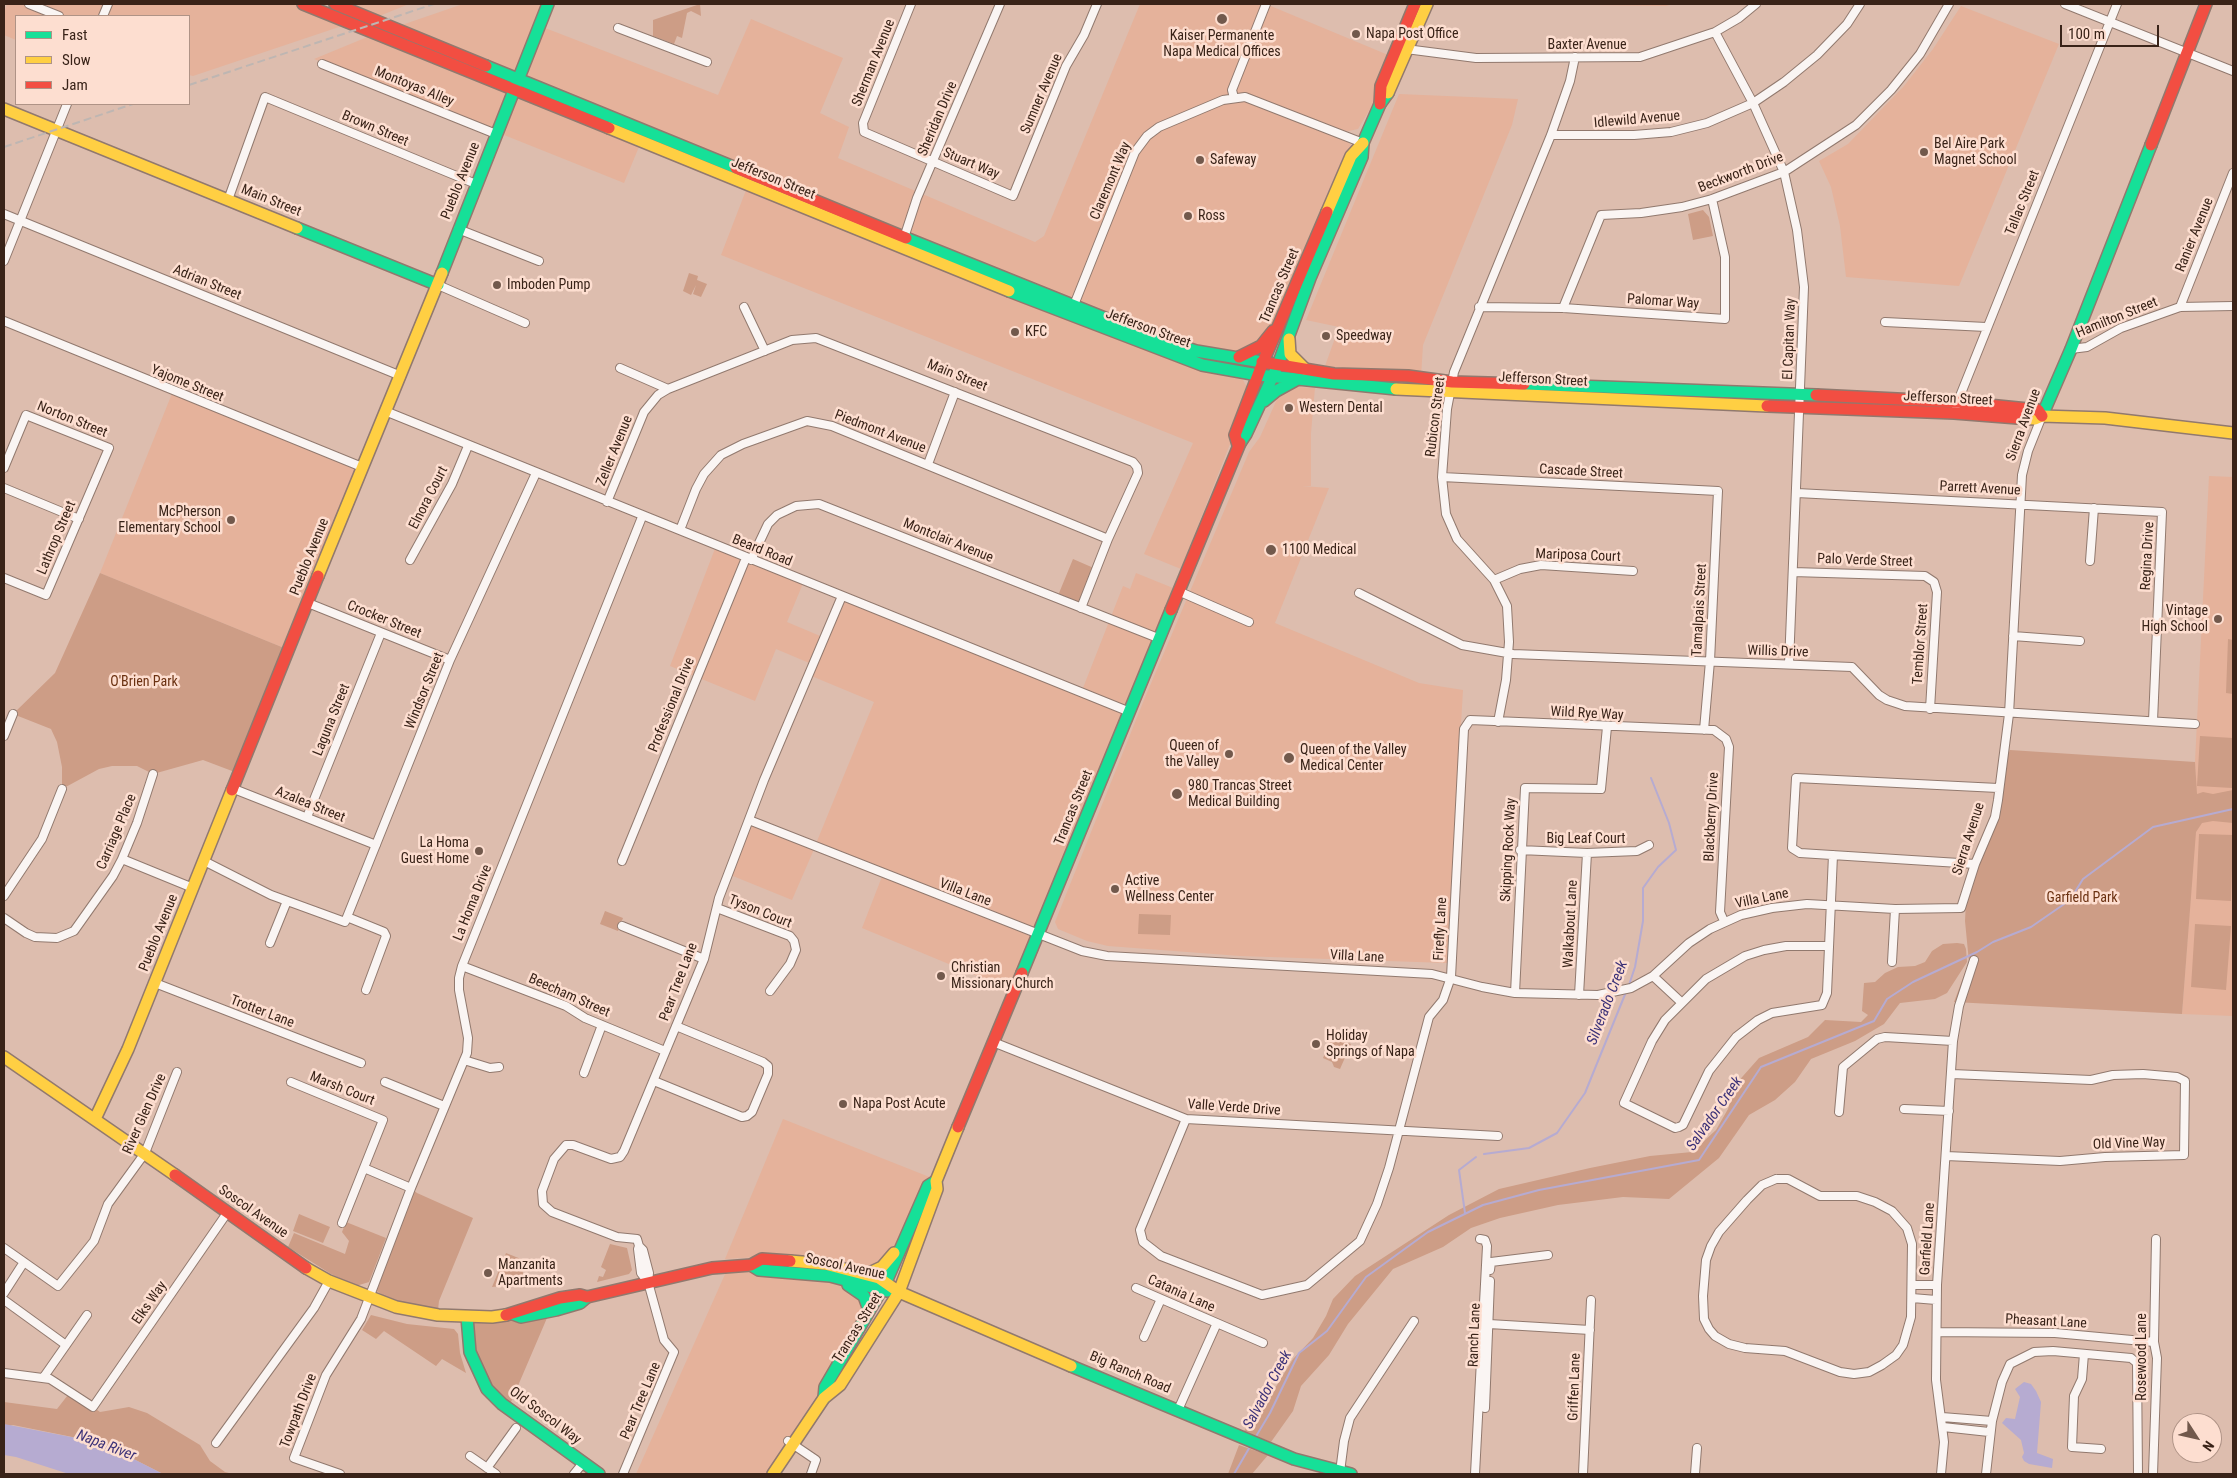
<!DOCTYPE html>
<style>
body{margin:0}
#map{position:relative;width:2237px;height:1478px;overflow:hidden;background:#ddbdae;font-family:"Roboto Condensed",sans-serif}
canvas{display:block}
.frame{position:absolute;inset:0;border:5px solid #392318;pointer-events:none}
.legend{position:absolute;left:15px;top:15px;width:175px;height:90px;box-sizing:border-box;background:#fdded0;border:1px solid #af9386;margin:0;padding:6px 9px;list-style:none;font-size:15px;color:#392318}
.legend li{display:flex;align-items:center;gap:10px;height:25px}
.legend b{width:25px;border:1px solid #af9386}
.north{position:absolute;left:2172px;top:1413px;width:50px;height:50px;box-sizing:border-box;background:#fdded0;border:1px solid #af9386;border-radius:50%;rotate:125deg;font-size:14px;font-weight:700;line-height:20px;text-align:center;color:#392318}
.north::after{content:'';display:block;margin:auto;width:18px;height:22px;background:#72594c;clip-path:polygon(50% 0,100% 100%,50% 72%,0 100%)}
.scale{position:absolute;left:2060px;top:25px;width:99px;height:22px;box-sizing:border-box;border:2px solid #392318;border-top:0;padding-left:6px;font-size:15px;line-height:18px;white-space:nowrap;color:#392318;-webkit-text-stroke:4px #fdded0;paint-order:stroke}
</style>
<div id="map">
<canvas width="2237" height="1478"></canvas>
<div class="frame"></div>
<ul class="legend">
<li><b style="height:6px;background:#16e098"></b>Fast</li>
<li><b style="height:6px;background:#ffcf43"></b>Slow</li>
<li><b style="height:6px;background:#f24e42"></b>Jam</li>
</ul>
<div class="north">N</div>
<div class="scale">100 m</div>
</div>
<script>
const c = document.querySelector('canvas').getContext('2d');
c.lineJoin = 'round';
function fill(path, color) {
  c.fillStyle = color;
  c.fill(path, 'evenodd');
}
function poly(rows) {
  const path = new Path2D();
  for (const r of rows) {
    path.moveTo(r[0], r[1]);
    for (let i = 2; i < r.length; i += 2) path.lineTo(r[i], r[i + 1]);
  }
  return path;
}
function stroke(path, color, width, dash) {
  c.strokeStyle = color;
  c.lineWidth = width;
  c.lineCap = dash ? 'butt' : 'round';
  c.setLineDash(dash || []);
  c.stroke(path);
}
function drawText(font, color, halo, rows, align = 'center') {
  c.font = font + ' "Roboto Condensed",sans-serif';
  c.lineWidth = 5;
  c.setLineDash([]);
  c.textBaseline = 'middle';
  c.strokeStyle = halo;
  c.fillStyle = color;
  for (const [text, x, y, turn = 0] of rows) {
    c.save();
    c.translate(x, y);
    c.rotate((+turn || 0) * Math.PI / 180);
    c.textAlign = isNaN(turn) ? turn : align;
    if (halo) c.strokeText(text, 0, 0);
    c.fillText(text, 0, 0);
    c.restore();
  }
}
const built = poly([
 [7,4,303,4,351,23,193,76,189,75,189,16,16,16,16,40,4,35,4,13],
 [335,4,409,4,372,19],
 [463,4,548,4,540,26,718,95,751,19,843,58,820,113,849,127,838,158,1035,242,1044,236,1140,4,1266,4,1393,57,1376,99,1358,129,1339,133,1351,145,1338,183,1279,318,1251,353,1196,351,393,28],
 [1514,4,1673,4,1666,6],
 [1961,6,2059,44,1959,286,1846,277,1840,226,1831,187,1819,161,1848,144,1904,86,1933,49],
 [377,33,641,142,624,183,314,59],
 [1399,94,1518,99,1512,125,1423,345,1421,377,1325,366,1339,327,1306,320],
 [748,185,840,222,1231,370,1243,380,1250,393,1181,569,1144,554,1193,443,721,255],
 [1297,387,1315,388,1311,433,1311,486,1302,486,1329,488,1275,623,1419,683,1463,690,1447,963,1240,956,1108,946,1087,941,1058,929,1055,922,1144,700,1249,452,1260,437,1278,397],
 [173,391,362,467,289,650,100,573],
 [2209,476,2233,477,2233,1016,2182,1014,2197,810,2195,762],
 [716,546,804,581,787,622,825,638,843,596,1081,693,1123,586,1130,589,1136,573,1173,588,1100,772,1009,989,862,928,883,874,815,847,792,900,728,874,749,820,815,846,874,702,809,675,814,665,776,649,755,701,670,666],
 [783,1119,932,1178,902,1242,873,1272,758,1257,725,1259],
 [759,1270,829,1276,864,1296,861,1327,766,1474,636,1474,726,1272]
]);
const green = poly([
 [700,4,701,16,691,11,687,13,682,38,677,36,674,44,653,36,653,20],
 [1703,210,1709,217,1713,236,1693,240,1688,214],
 [689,273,698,276,697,280,707,284,701,297,693,294,696,285,691,295,683,291],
 [1073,559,1096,569,1081,608,1057,598],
 [100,573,289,650,240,774,203,760,153,774,137,766,112,766,99,769,62,789,62,767,57,742,51,729,13,714,55,673],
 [2228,639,2233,640,2233,694,2226,693],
 [2200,736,2233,738,2232,788,2197,786],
 [2010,750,2195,762,2197,794,2203,792,2213,794,2233,790,2233,823,2213,821,2202,823,2196,832,2182,1014,1954,1002,1969,962,1965,921,1966,901,1985,846,2003,767],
 [2199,834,2233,835,2231,901,2196,899],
 [605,911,623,918,618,931,600,924],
 [1139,914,1171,915,1170,935,1138,934],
 [2195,924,2231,926,2226,990,2191,987],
 [1957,943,1964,944,1966,949,1967,962,1947,993,1935,999,1900,1003,1884,1024,1855,1041,1811,1059,1795,1082,1775,1100,1749,1115,1719,1158,1669,1199,1623,1197,1558,1205,1500,1218,1471,1228,1443,1247,1393,1269,1348,1324,1329,1355,1301,1386,1293,1411,1271,1442,1244,1431,1252,1421,1255,1412,1269,1398,1293,1359,1313,1338,1326,1316,1333,1299,1355,1276,1449,1215,1499,1189,1590,1168,1650,1156,1692,1152,1716,1130,1728,1109,1735,1085,1759,1058,1808,1037,1825,1020,1861,1022,1868,1015,1862,1011,1864,983,1875,982,1885,973,1898,967,1915,966,1925,962,1932,951,1943,944],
 [1332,1037,1351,1044,1340,1069,1334,1067,1332,1062,1323,1058],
 [411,1188,417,1193,473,1218,439,1301,438,1310,392,1301,372,1288],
 [299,1214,330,1227,323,1243,293,1231],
 [346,1222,386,1238,369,1282,356,1286,331,1274,288,1247,294,1233,345,1254,349,1241,342,1232],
 [610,1244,627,1248,632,1270,629,1274,597,1282,599,1276,603,1277,606,1270,601,1267],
 [506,1253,521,1259,524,1281,520,1281,520,1284,492,1287],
 [550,1311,508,1409,482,1381,467,1321],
 [371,1315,407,1324,454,1329,458,1334,460,1353,466,1373,442,1359,436,1366,384,1331,376,1339,362,1330],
 [71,1391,100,1412,129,1407,147,1413,200,1445,210,1461,225,1472,233,1474,163,1474,102,1443,13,1425,4,1427,4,1402,57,1409],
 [1239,1445,1268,1455,1252,1474,1228,1474]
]);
const water = poly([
 [2024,1382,2031,1384,2036,1391,2041,1402,2037,1453,2053,1459,2052,1468,2029,1464,2024,1461,2022,1457,2024,1453,2021,1440,2002,1423,2006,1418,2015,1419,2020,1397,2015,1389],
 [4,1424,102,1443,163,1474,69,1474,16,1457,4,1455]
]);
const stream = poly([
 [1629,985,1635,967,1643,921,1643,888,1658,867,1676,850,1669,823,1651,778],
 [1484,1154,1529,1148,1557,1133,1585,1093,1626,992],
 [1465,1213,1459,1170,1476,1157],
 [1255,1438,1270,1413,1299,1353,1327,1331,1366,1277,1428,1232,1483,1205,1539,1190,1699,1160,1761,1067,1874,1021,1887,999,1913,982,1977,952,1993,942,2031,927,2070,900,2083,879,2153,827,2233,809],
 [1234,1474,1251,1445]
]);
const street = poly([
 [29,4,59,16],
 [911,4,863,123,864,132,1013,196,1066,66,1084,35,1097,4],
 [2065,4,2233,71],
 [103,16,108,4],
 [618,28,707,62],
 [1715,32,1753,103,1784,172,1797,230,1804,287,1789,664],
 [1406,49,1476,58,1640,57,1715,32,1739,18,1756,4],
 [322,64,496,134],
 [1234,98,1232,90,1266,4],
 [1551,135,1634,135,1671,132,1707,123,1753,103,1784,82,1817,55,1847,24,1860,4],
 [228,200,265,97,476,184],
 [4,214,401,376],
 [458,229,539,261],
 [903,241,917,198,1000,4],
 [4,261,67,104],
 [438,285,525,323],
 [744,307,765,351],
 [1479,307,1563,308,1725,319,1725,257,1712,199],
 [2180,307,2233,173],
 [1563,308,1601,215,1641,213,1682,207,1712,199,1784,172,1856,125,1891,90,1920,54,1949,4],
 [1072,310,1135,152,1147,136,1159,127,1223,100,1245,97,1363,143],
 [4,321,362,467],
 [1885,322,1986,327],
 [2071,349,2087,347,2121,328,2180,307,2233,306],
 [620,368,668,389,792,340,816,338,1133,462,1137,467,1138,473,1108,539,1081,608],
 [1956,406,2117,4],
 [385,411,1130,712],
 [928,464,955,392],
 [4,468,26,415,109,448,46,595,4,578],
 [1442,477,1718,491,1710,661,1704,730],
 [4,488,79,519],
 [1797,493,2162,512,2153,721],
 [607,502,644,412,658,395,668,389],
 [680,530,696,489,704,474,721,455,743,444,807,421,832,426,1108,539],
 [410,560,452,484,468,446],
 [751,560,768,524,777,515,796,506,819,504,1158,638],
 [2090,561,2094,508],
 [1793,572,1925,576,1934,582,1937,592,1930,709],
 [1494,580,1520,569,1541,565,1633,571],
 [1178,591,1249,622],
 [1359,593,1462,645,1513,654,1852,667,1879,695,1887,700,1905,706,2195,724],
 [308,603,450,660],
 [2013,636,2080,641],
 [1498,722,1506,680,1509,642,1507,606,1494,580,1457,539,1446,514,1442,477,1447,409,1454,372,1551,135,1570,81,1575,57],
 [4,736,13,714],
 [234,789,376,845],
 [307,817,381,633],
 [749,820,1082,951,1107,956,1432,974,1482,987,1515,993,1598,995,1631,988,1653,976,1689,943,1710,929,1741,915,1772,908,1807,904,1895,909,1961,908,1975,864,1995,817,1998,800,2009,714,2022,475,2028,451,2042,416],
 [1520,850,1587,853,1637,851,1649,845],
 [122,859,193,888],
 [204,861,271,895,345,922,450,660,536,473],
 [622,861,746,558],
 [1975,864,1800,853,1792,848,1796,778,1998,788],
 [4,896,42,839,62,789],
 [717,908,790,936,794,941,796,950,790,964,770,991],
 [347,917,384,932,386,936,366,990],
 [4,918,26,933,35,937,57,938,74,931,113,876,122,859,137,823,153,774],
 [622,926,704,959],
 [270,943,287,901],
 [1828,946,1786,946,1764,950,1745,956,1706,979,1665,1020,1652,1041,1624,1103,1675,1128,1679,1127,1683,1125,1709,1071,1736,1037,1758,1020,1772,1013,1822,1005,1827,993,1833,855],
 [1892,962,1895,909],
 [462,966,566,1006,585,1018,665,1051],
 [1653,976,1681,1002],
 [155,983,361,1063],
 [1515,993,1525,788,1601,789,1607,727],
 [1579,995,1587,853],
 [993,1042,1186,1119,1498,1136],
 [464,1060,490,1068,499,1067],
 [584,1073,602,1025],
 [654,1081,742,1117,747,1116,752,1112,768,1074,768,1066,763,1062,676,1026],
 [291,1082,383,1120,342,1223],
 [385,1082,444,1106],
 [1904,1109,1949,1111],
 [1839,1112,1843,1067,1877,1039,1885,1037,1953,1041],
 [1186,1119,1140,1230,1143,1242,1161,1256,1262,1295,1307,1285,1360,1241,1377,1204,1389,1168,1429,1017,1443,1000,1451,977,1464,729,1470,720,1714,730,1726,739,1729,747,1720,912,1724,921],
 [1946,1156,2060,1161,2105,1157,2184,1155,2185,1081,2177,1077,2143,1074,2113,1075,2091,1080,1952,1074],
 [364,1168,411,1188],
 [1776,1179,1788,1179,1820,1196,1857,1196,1875,1202,1892,1211,1907,1228,1912,1244,1911,1317,1903,1345,1896,1355,1882,1365,1869,1372,1854,1374,1840,1372,1785,1351,1745,1348,1729,1344,1715,1336,1709,1329,1704,1319,1703,1296,1706,1260,1711,1246,1719,1232,1747,1200,1762,1185,1776,1179],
 [639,1246,637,1239,617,1237,552,1212,543,1204,542,1191,554,1159,566,1145,573,1145,611,1159,620,1157,624,1151,704,959,719,898,764,780,842,596],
 [4,1248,58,1286,94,1241,108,1204,145,1153,177,1072],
 [1490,1270,1491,1262,1548,1255],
 [1912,1285,1937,1285],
 [1136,1288,1263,1343],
 [4,1293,24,1262],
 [1912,1298,1936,1300],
 [4,1300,66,1345],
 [1489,1324,1590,1330],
 [1937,1332,2055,1333,2154,1342],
 [1144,1337,1161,1299],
 [2084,1354,2082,1379,2074,1396,2072,1447,2101,1449],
 [4,1373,50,1379,93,1407,227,1213],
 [43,1378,87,1315],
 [1485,1408,1490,1281],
 [1178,1410,1217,1323],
 [1942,1417,1992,1421],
 [1943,1427,1989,1432],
 [788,1441,816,1460,811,1474],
 [216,1443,314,1308,329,1281],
 [470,1456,496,1474],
 [487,1468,516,1428],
 [1340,1472,1344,1441,1350,1418,1414,1321],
 [340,1474,294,1458,326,1375,361,1319,411,1188,467,1053,468,1038,459,990,459,978,462,966,642,517],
 [574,1474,583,1463],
 [623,1474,674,1352,664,1340,648,1282,641,1273,638,1249,639,1246,643,1250,649,1273,648,1282],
 [1475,1474,1487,1246,1485,1240,1480,1239],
 [1583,1474,1591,1300],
 [1695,1474,1697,1448],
 [1941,1474,1944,1442,1936,1380,1937,1285,1953,1041,1959,1006,1974,960],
 [1986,1474,1992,1421,2002,1382,2010,1364,2034,1352,2053,1351,2131,1358,2137,1363,2138,1474],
 [2153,1474,2157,1358,2154,1342,2156,1239]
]);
const fast = poly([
 [486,66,736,168],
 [297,228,438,285],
 [906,238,1152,337,1196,351,1262,362],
 [442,273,548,4],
 [1009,291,1202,365,1258,375,1396,389],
 [1524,384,1816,395],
 [1264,401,1276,391,1296,380],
 [2042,416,2071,349,2151,145],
 [1240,443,1246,434,1278,365,1310,278,1362,157,1363,143,1380,104,1388,93],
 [1022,973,1171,610],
 [751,1265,759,1270,830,1276,887,1291],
 [848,1285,864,1296,868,1307,867,1314],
 [513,1314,521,1317,556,1310,580,1303,587,1297],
 [467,1317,470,1352,487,1389,502,1404,599,1474],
 [1071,1366,1294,1459,1351,1474],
 [824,1398,825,1387,886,1282,928,1186,936,1181]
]);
const slow = poly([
 [1388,93,1427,4],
 [4,109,297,228],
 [609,128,1009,291],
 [1327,212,1351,156,1363,143],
 [1289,339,1290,354,1305,369],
 [1396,389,1767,406],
 [2018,418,2035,419,2042,416,2105,418,2233,433],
 [318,576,442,273],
 [4,1057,175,1175],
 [95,1119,128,1049,232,790],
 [790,1261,825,1264,879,1278,899,1292,1071,1366],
 [306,1268,329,1281,396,1307,438,1315,492,1317,506,1315],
 [867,1274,882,1267,894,1253],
 [773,1474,824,1398,840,1385,899,1292,937,1189,936,1181,958,1127]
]);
const jam = poly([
 [303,4,609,128],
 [335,4,486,66],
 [1380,104,1381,86,1415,4],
 [2151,145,2206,4],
 [736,168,906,238],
 [1239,357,1261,346,1273,331],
 [1262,362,1334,374,1408,376,1452,382,1524,384],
 [1816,395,1958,402,2038,410,2042,416],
 [1767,406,1954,413,2018,418],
 [1238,445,1235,435,1263,362,1327,212],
 [1171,610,1240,443],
 [232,790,318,576],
 [958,1127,1022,973],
 [175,1175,306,1268],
 [506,1315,560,1298,580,1295,587,1297,712,1268,751,1265,762,1259,790,1261]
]);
const rail = poly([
 [189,85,434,4],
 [4,147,133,104]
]);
const markers = [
 [1222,19,6,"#72594c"],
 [1356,34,5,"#72594c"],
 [1924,152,5,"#72594c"],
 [1200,160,5,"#72594c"],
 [1188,216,5,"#72594c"],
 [497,285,5,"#72594c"],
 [1015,332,5,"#72594c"],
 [1326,336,5,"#72594c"],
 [1289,408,5,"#72594c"],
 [231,520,5,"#72594c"],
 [1271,550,6,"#72594c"],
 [2218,619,5,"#72594c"],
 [1229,754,5,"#72594c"],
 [1289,758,6,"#72594c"],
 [1177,794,6,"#72594c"],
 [479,851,5,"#72594c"],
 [1115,889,5,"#72594c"],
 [941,976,5,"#72594c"],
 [1316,1044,5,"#72594c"],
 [843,1104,5,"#72594c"],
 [488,1273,5,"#72594c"]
];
const poiNames = [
 ["Napa Post Office",1366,34],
 ["Kaiser Permanente",1222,36,"center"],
 ["Napa Medical Offices",1222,52,"center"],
 ["Bel Aire Park",1934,144],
 ["Magnet School",1934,160],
 ["Safeway",1210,160],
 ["Ross",1198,216],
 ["Imboden Pump",507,285],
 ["KFC",1025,332],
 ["Speedway",1336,336],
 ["Western Dental",1299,408],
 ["McPherson",221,512,"right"],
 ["Elementary School",221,528,"right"],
 ["1100 Medical",1282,550],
 ["Vintage",2208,611,"right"],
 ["High School",2208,627,"right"],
 ["Queen of",1219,746,"right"],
 ["the Valley",1219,762,"right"],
 ["Queen of the Valley",1300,750],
 ["Medical Center",1300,766],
 ["980 Trancas Street",1188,786],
 ["Medical Building",1188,802],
 ["La Homa",469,843,"right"],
 ["Guest Home",469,859,"right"],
 ["Active",1125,881],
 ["Wellness Center",1125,897],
 ["Christian",951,968],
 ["Missionary Church",951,984],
 ["Holiday",1326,1036],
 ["Springs of Napa",1326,1052],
 ["Napa Post Acute",853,1104],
 ["Manzanita",498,1265],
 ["Apartments",498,1281]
];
const streetNames = [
 ["Baxter Avenue",1587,45],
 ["Sherman Avenue",874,63,-68],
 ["Montoyas Alley",414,87,22],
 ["Sumner Avenue",1042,94,-67],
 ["Sheridan Drive",938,119,-67],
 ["Idlewild Avenue",1637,120,-5],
 ["Brown Street",375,129,23],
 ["Stuart Way",971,164,23],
 ["Beckworth Drive",1741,173,-21],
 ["Jefferson Street",773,179,22],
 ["Pueblo Avenue",461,181,-68],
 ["Claremont Way",1111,181,-67],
 ["Main Street",271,201,22],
 ["Tallac Street",2023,203,-68],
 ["Ranier Avenue",2195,235,-68],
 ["Adrian Street",207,283,22],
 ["Trancas Street",1280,286,-67],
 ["Palomar Way",1663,302,4],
 ["Hamilton Street",2117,318,-22],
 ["Jefferson Street",1148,329,20],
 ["El Capitan Way",1790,339,-88],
 ["Main Street",957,376,22],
 ["Jefferson Street",1543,380,3],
 ["Yajome Street",187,384,22],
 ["Jefferson Street",1948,399,3],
 ["Rubicon Street",1436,417,-83],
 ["Norton Street",72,420,22],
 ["Sierra Avenue",2024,425,-70],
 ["Piedmont Avenue",880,432,21],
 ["Zeller Avenue",615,451,-68],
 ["Cascade Street",1581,472,3],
 ["Parrett Avenue",1980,489,3],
 ["Elnora Court",429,498,-63],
 ["Lathrop Street",57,538,-67],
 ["Montclair Avenue",948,541,22],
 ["Beard Road",762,551,22],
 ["Mariposa Court",1578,556,2],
 ["Regina Drive",2148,556,-87],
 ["Pueblo Avenue",310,557,-68],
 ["Palo Verde Street",1865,561,2],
 ["Tamalpais Street",1700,610,-87],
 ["Crocker Street",384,620,22],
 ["Temblor Street",1921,644,-86],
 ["Willis Drive",1778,652,2],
 ["Windsor Street",425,691,-68],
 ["Professional Drive",672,705,-68],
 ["Wild Rye Way",1587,714,3],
 ["Laguna Street",332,720,-68],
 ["Azalea Street",310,805,22],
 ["Trancas Street",1074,808,-68],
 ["Blackberry Drive",1712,817,-87],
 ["Carriage Place",117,832,-67],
 ["Big Leaf Court",1586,839],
 ["Sierra Avenue",1969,839,-72],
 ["Skipping Rock Way",1509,850,-87],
 ["Villa Lane",965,893,21],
 ["Villa Lane",1762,899,-12],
 ["La Homa Drive",473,903,-68],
 ["Tyson Court",760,912,22],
 ["Walkabout Lane",1571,924,-87],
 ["Firefly Lane",1441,929,-87],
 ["Pueblo Avenue",159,933,-68],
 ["Villa Lane",1357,957,3],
 ["Pear Tree Lane",679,982,-69],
 ["Beecham Street",569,996,24],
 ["Trotter Lane",262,1012,21],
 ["Marsh Court",342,1089,22],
 ["Valle Verde Drive",1234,1108,4],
 ["River Glen Drive",145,1114,-66],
 ["Old Vine Way",2129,1144,-2],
 ["Soscol Avenue",253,1212,35],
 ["Garfield Lane",1928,1239,-86],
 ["Soscol Avenue",845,1267,12],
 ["Catania Lane",1181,1294,24],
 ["Elks Way",150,1303,-55],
 ["Pheasant Lane",2046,1322,3],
 ["Trancas Street",858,1328,-58],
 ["Ranch Lane",1475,1335,-88],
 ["Rosewood Lane",2142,1357,-90],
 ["Big Ranch Road",1130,1373,23],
 ["Griffen Lane",1575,1387,-88],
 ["Pear Tree Lane",641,1401,-67],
 ["Towpath Drive",299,1411,-69],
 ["Old Soscol Way",545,1416,37]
];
const parkNames = [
 ["O'Brien Park",144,682],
 ["Garfield Park",2082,898]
];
const waterNames = [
 ["Silverado Creek",1608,1003,-69],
 ["Salvador Creek",1715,1114,-55],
 ["Salvador Creek",1268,1390,-62],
 ["Napa River",106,1446,21]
];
fill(built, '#e5b29b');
fill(green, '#cd9d86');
fill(water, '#b6abd1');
stroke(stream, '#b6abd1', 2);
stroke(street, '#91796e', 10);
stroke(fast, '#91796e', 14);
stroke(slow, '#91796e', 14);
stroke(jam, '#91796e', 14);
stroke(street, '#faf5f3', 8);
stroke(fast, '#16e098', 11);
stroke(slow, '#ffcf43', 11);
stroke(jam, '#f24e42', 11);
stroke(rail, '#beb6b2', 2, [8, 4]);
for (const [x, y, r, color] of markers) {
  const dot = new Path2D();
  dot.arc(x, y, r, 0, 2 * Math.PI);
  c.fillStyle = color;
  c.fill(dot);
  stroke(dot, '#fdded0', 2);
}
drawText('14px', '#392318', '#fdded0', poiNames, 'left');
drawText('14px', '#392318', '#fdded0', streetNames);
drawText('14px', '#6b3111', '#fdded0', parkNames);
drawText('italic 15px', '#3b3178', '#fdded0', waterNames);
</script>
